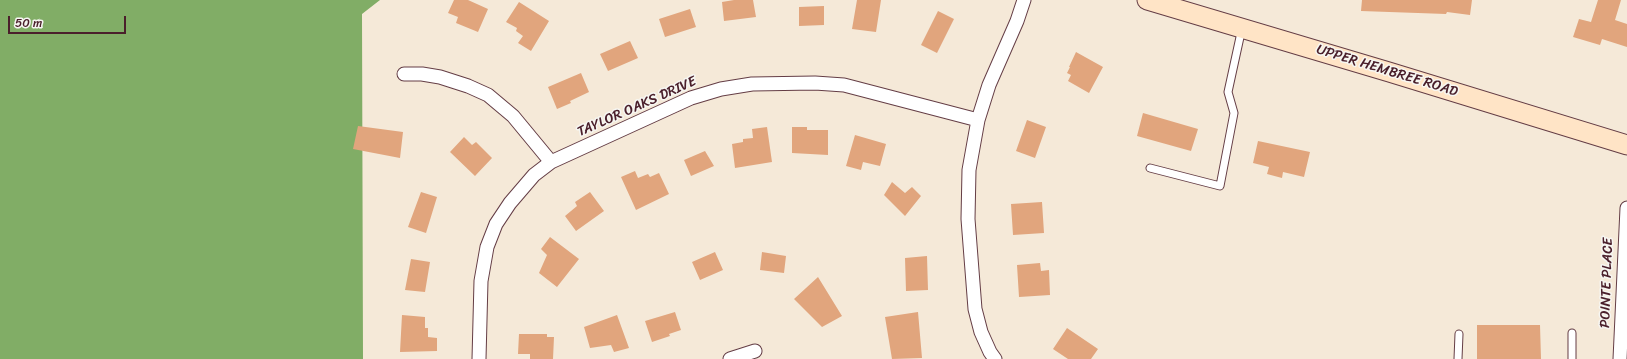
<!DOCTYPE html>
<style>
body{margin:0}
#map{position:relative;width:1627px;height:359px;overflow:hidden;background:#f5e9d8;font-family:Sriracha,sans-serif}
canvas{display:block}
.scale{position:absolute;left:8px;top:16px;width:118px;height:18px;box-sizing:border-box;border:2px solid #4a1f2b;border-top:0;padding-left:5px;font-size:12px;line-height:14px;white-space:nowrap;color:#4a1f2b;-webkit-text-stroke:3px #f6f6f2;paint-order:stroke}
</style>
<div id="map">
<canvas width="1627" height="359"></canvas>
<div class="scale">50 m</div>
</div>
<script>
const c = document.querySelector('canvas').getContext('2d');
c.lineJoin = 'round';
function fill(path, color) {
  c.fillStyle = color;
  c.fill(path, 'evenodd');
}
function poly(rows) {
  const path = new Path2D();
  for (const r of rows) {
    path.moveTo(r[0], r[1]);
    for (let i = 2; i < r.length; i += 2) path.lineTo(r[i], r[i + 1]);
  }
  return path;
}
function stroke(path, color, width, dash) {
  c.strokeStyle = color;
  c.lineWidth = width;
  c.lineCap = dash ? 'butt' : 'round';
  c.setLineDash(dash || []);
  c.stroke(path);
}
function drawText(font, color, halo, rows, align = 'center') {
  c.font = font + ' Sriracha,sans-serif';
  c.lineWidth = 3;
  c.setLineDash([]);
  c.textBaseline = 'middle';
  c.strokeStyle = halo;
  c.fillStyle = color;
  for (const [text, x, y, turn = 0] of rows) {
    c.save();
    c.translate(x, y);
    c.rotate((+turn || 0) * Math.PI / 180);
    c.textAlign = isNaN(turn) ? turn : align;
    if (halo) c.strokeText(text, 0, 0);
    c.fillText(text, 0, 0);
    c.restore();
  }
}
const forest = poly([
 [0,0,380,0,362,14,363,359,0,359]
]);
const building = poly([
 [454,0,468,0,488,9,478,32,456,23,458,17,448,13],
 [734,0,753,0,756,17,724,21,722,2],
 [857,0,881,0,876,32,852,29],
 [1362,0,1472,0,1470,15,1447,12,1446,14,1361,11],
 [1598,0,1621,0,1615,20,1627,24,1627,47,1602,39,1600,45,1573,37,1579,19,1591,22],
 [519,2,549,21,531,51,518,43,523,36,516,31,517,28,506,22],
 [824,6,824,25,799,26,799,7],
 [690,9,696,27,665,37,659,19],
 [938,11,954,19,937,53,921,45],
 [630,41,638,58,608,71,600,54],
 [1076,52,1103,67,1089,93,1068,81,1071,75,1067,73,1070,67,1069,67],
 [581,73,589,92,570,101,571,103,557,109,548,87],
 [1143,113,1198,129,1191,151,1137,136],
 [1027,120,1046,127,1035,158,1016,151],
 [358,126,403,132,400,158,353,149],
 [767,127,772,162,735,168,732,144,743,142,743,139,753,138,752,129],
 [792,127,807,127,807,130,828,130,828,155,792,153],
 [855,135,886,144,880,166,863,162,861,170,846,166],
 [464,137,472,145,476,142,492,158,475,176,450,152],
 [1258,141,1310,152,1304,177,1283,172,1282,178,1267,174,1269,167,1253,163],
 [705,151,714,166,691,176,684,160],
 [635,171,638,178,648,174,650,177,659,173,669,194,636,210,621,177],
 [892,182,905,193,912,187,921,196,905,216,884,195],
 [421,192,437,197,426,233,408,227],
 [590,192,604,211,576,231,565,216,577,206,575,202],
 [1042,202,1044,233,1013,235,1011,204],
 [550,237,579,259,557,287,539,273,547,255,541,249],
 [715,252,723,270,700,280,692,262],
 [762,252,786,256,784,273,760,270],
 [927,256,928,290,906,291,905,258],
 [411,259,430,262,425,292,405,290],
 [1040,263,1041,271,1049,270,1050,295,1019,297,1017,265],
 [818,277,842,316,822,327,794,299],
 [675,312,681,330,669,334,670,336,652,342,645,321],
 [918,312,922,358,892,359,885,317],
 [402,315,425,317,425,328,428,328,428,337,437,338,437,351,400,352],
 [617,315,629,348,614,352,611,345,590,348,584,327],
 [1477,325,1540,325,1541,359,1477,359],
 [1067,328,1098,349,1091,359,1068,359,1053,349],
 [519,334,547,334,547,337,554,337,553,359,530,359,530,354,518,354]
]);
const lane = poly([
 [1150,168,1220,186,1234,113,1228,92,1242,28],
 [1458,359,1459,334],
 [1572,359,1572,333]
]);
const street = poly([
 [404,74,422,74,440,77,468,86,488,95,513,116,551,162],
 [479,359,481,281,487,247,496,224,510,203,534,175,551,162,691,98,721,89,752,84,815,83,844,85,978,120],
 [730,359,755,351],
 [995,359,990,352,981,332,975,309,968,219,969,170,978,120,989,85,1017,21,1024,0],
 [1620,359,1627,208]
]);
const secondary = poly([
 [1147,0,1389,72,1627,145]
]);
const streetNames = [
 ["UPPER HEMBREE ROAD",1387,71,17],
 ["TAYLOR OAKS DRIVE",637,107,-24],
 ["POINTE PLACE",1607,283,-88]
];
fill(forest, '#81ad66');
fill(building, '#e1a57d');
stroke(lane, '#643d45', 9);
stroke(street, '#643d45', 15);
stroke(secondary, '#643d45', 21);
stroke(lane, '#fff', 7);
stroke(street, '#fff', 13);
stroke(secondary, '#ffe4c6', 19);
drawText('14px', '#4a1f2b', '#f6f6f2', streetNames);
</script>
